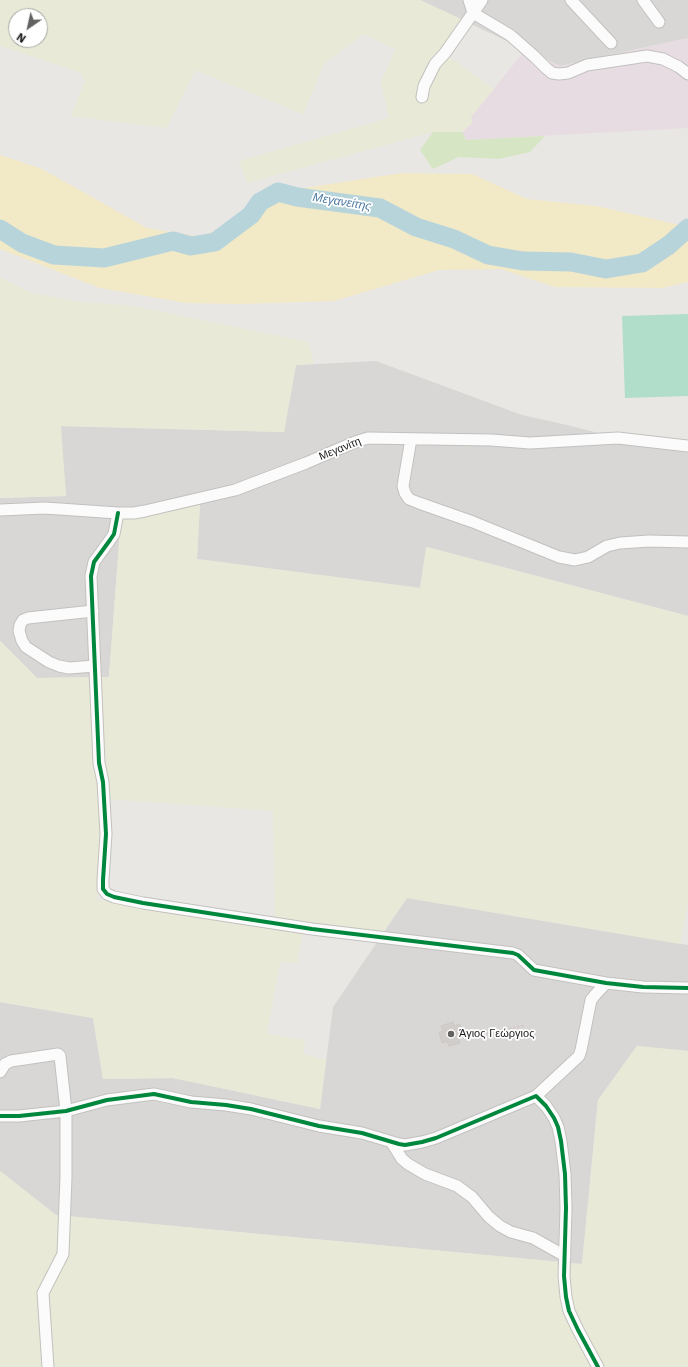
<!DOCTYPE html>
<meta charset="utf-8">
<style>
body{margin:0}
#map{position:relative;width:688px;height:1367px;overflow:hidden;background:#e9e7e3;font-family:"Work Sans",sans-serif}
canvas{display:block}
.north{position:absolute;left:8px;top:8px;width:40px;height:40px;box-sizing:border-box;background:#fff;border:1px solid #a4a4a4;border-radius:50%;rotate:214deg;font-size:11px;font-weight:700;line-height:16px;text-align:center;color:#1b1b1b}
.north::after{content:'';display:block;margin:auto;width:14px;height:18px;background:#636261;clip-path:polygon(50% 0,100% 100%,50% 72%,0 100%)}
</style>
<div id="map">
<canvas width="688" height="1367"></canvas>
<div class="north">N</div>
</div>
<script>
const c = document.querySelector('canvas').getContext('2d');
c.lineJoin = 'round';
function fill(path, color) {
  c.fillStyle = color;
  c.fill(path, 'evenodd');
}
function poly(rows) {
  const path = new Path2D();
  for (const r of rows) {
    path.moveTo(r[0], r[1]);
    for (let i = 2; i < r.length; i += 2) path.lineTo(r[i], r[i + 1]);
  }
  return path;
}
function stroke(path, color, width, dash) {
  c.strokeStyle = color;
  c.lineWidth = width;
  c.lineCap = dash ? 'butt' : 'round';
  c.setLineDash(dash || []);
  c.stroke(path);
}
function drawText(font, color, halo, rows, align = 'center') {
  c.font = font + ' "Work Sans",sans-serif';
  c.lineWidth = 3.5;
  c.setLineDash([]);
  c.textBaseline = 'middle';
  c.strokeStyle = halo;
  c.fillStyle = color;
  for (const [text, x, y, turn = 0] of rows) {
    c.save();
    c.translate(x, y);
    c.rotate((+turn || 0) * Math.PI / 180);
    c.textAlign = isNaN(turn) ? turn : align;
    if (halo) c.strokeText(text, 0, 0);
    c.fillText(text, 0, 0);
    c.restore();
  }
}
const residential = poly([
 [420,0,688,0,688,38,560,66],
 [376,361,522,415,567,425,618,438,688,445,688,616,427,547,420,588,197,559,200,502,121,517,109,677,37,678,0,641,0,498,66,496,60,426,284,432,296,365],
 [407,898,688,945,688,1051,637,1046,598,1100,582,1264,56,1215,0,1171,0,1002,93,1018,103,1079,173,1078,320,1109,333,1007]
]);
const industrial = poly([
 [688,38,688,128,466,140,462,132,472,123,471,117,525,50,560,66]
]);
const farmland = poly([
 [0,0,420,0,463,20,441,51,494,89,471,117,472,123,462,132,433,132,247,183,239,161,389,118,381,81,396,49,364,34,324,64,303,114,195,70,167,128,71,116,85,81,81,73,0,46],
 [16,16,40,16,40,40,16,40],
 [0,277,32,293,81,302,134,306,308,342,314,364,296,365,284,432,61,426,66,496,0,498],
 [200,502,197,559,420,588,426,547,688,616,688,901,680,944,407,898,381,935,275,922,273,811,108,799,104,768,98,677,109,677,121,517],
 [0,641,37,678,93,677,100,785,103,851,97,900,303,930,297,963,280,962,267,1034,305,1040,303,1054,326,1060,320,1109,173,1078,103,1079,93,1018,0,1002],
 [637,1046,688,1051,688,1367,603,1367,570,1306,568,1263,582,1264,598,1100],
 [0,1171,56,1215,561,1262,559,1282,593,1367,0,1367]
]);
const grass = poly([
 [433,132,462,132,466,140,545,136,530,152,499,159,459,157,433,169,420,150]
]);
const sand = poly([
 [0,155,42,169,147,228,201,237,251,215,278,192,402,173,472,174,527,199,597,206,688,227,688,282,662,288,555,287,501,269,439,270,334,301,239,304,186,303,100,288,0,249]
]);
const pitch = poly([
 [688,314,688,396,625,398,622,316]
]);
const river = poly([
 [0,229,22,243,54,255,104,258,173,241,191,246,215,242,251,215,260,202,278,192,297,197,380,208,416,227,454,239,488,255,523,261,571,262,606,269,642,263,669,245,688,228]
]);
const building = poly([
 [453,1022,454,1026,460,1024,463,1035,458,1036,460,1043,449,1046,447,1041,442,1043,439,1032,443,1031,441,1026,453,1022]
]);
const path = poly([
 [474,1035,523,1026]
]);
const minor = poly([
 [469,0,473,13,482,0],
 [571,0,611,43],
 [643,0,659,22],
 [422,97,424,86,435,64,445,53,473,13,510,35,535,57,546,68,552,73,559,74,568,73,587,65,647,56,663,59,679,67,688,74],
 [411,439,403,486,405,493,409,499,419,503,473,522,559,557,575,560,588,557,607,546,620,543,649,541,688,542],
 [0,510,45,508,118,513,134,513,145,511,235,490,306,463,355,442,368,438,491,440,530,443,618,438,688,446],
 [118,513,114,534,110,540,94,562,91,576,99,763,103,782,106,834,103,880,103,889,107,894,114,897,143,903,312,929,513,953,518,955,534,970,606,983,643,987,688,988],
 [93,611,28,618,23,620,20,625,19,631,22,641,26,647,49,662,59,666,69,668,95,666],
 [0,1072,5,1064,11,1061,58,1054,60,1056,66,1111,66,1177,63,1254,43,1293,48,1367],
 [536,1096,579,1056,581,1050,591,1000,595,995,606,983],
 [0,1116,19,1116,66,1111,107,1100,154,1094,191,1102,226,1105,251,1109,319,1126,362,1133,399,1144,405,1145,422,1142,436,1138,536,1096,546,1106,554,1118,558,1127,561,1141,565,1174,566,1208,564,1276,566,1297,569,1311,578,1330,598,1367],
 [392,1143,402,1159,408,1164,425,1174,457,1186,472,1197,489,1217,500,1226,511,1232,533,1238,565,1256]
]);
const cycleway = poly([
 [118,513,114,534,110,540,94,562,91,576,99,763,103,782,106,834,103,880,103,889,107,894,114,897,143,903,312,929,513,953,518,955,534,970,606,983,643,987,688,988],
 [0,1116,19,1116,66,1111,107,1100,154,1094,191,1102,226,1105,251,1109,319,1126,362,1133,399,1144,405,1145,422,1142,436,1138,536,1096,546,1106,554,1118,558,1127,561,1141,565,1174,566,1208,564,1276,566,1297,569,1311,578,1330,598,1367]
]);
const markers = [
 [451,1034,4,"#636261"]
];
const streetNames = [
 ["Μεγανίτη",340,449,-22]
];
const poiNames = [
 ["Άγιος Γεώργιος",459,1034]
];
const waterNames = [
 ["Μεγανείτης",342,202,9]
];
fill(residential, '#d8d7d5');
fill(industrial, '#e7dce2');
fill(farmland, '#e8e9d6');
fill(grass, '#d6e5c3');
fill(sand, '#f2e9c7');
fill(pitch, '#b0deca');
stroke(river, '#b8d4db', 19);
fill(building, '#d0cdca');
stroke(building, '#ccc8c5', 1);
stroke(minor, '#c2c1bf', 13);
stroke(path, '#d4c6c5', 2, [2, 2]);
stroke(minor, '#fcfbfb', 11);
stroke(cycleway, '#00873e', 4);
for (const [x, y, r, color] of markers) {
  const dot = new Path2D();
  dot.arc(x, y, r, 0, 2 * Math.PI);
  c.fillStyle = color;
  c.fill(dot);
  stroke(dot, '#fff', 1.5);
}
drawText('11px', '#1b1b1b', '#fff', streetNames);
drawText('11px', '#1b1b1b', '#fff', poiNames, 'left');
drawText('italic 12px', '#4e7aa3', '#fff', waterNames);
</script>
